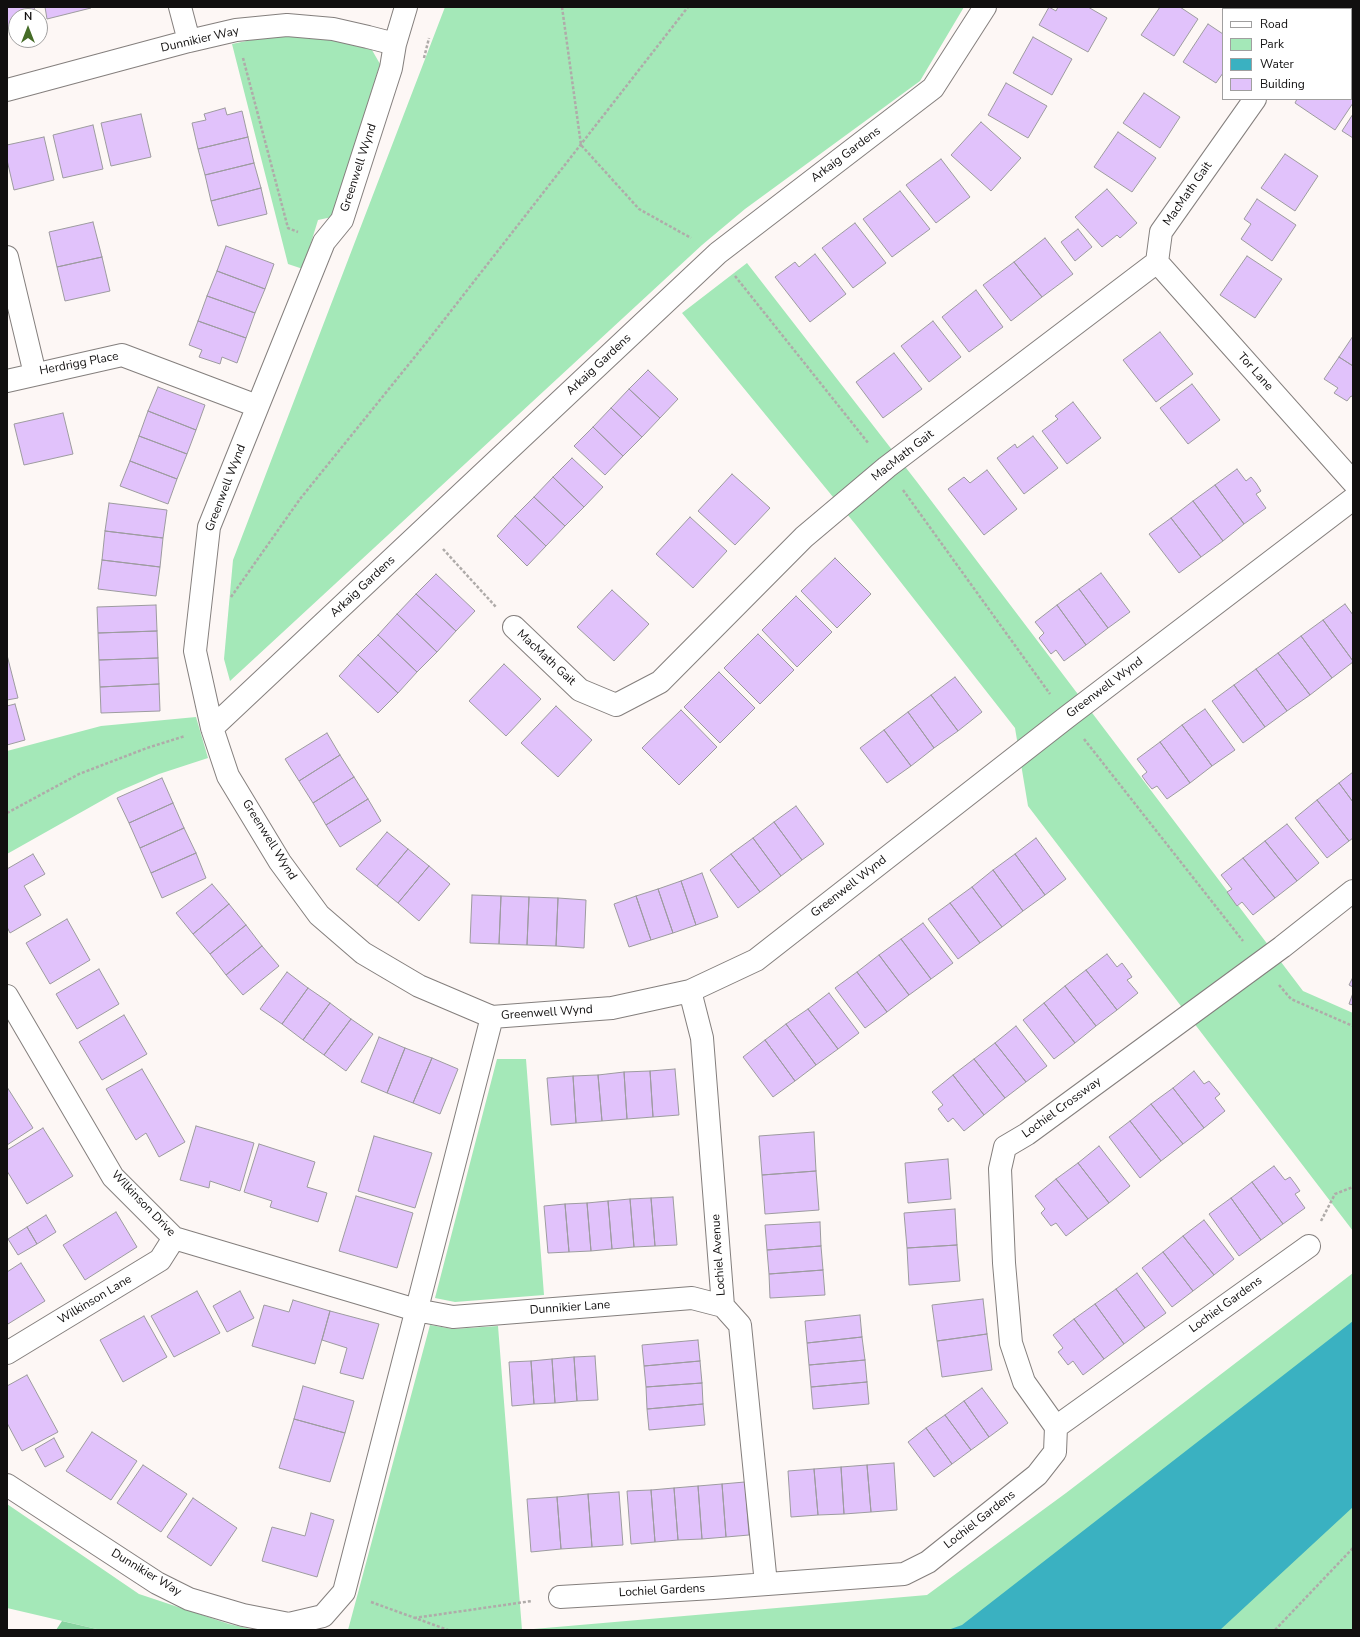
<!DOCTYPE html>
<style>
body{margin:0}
#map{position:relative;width:1360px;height:1637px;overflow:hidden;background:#fdf7f5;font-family:"Nunito Sans",sans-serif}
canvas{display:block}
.frame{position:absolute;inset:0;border:8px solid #110f0f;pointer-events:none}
.legend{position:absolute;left:1222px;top:8px;width:130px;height:92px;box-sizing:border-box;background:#fff;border:1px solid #a09f9f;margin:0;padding:5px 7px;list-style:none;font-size:12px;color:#110f0f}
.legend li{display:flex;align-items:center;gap:8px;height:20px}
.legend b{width:20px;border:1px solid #a09f9f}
.north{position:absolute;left:8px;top:8px;width:40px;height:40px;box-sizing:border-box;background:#fff;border:1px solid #a09f9f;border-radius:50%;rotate:0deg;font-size:11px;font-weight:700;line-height:16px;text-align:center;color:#110f0f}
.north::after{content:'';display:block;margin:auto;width:14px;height:18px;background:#456c27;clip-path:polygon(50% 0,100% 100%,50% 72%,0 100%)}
</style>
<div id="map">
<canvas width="1360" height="1637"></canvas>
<div class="frame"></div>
<ul class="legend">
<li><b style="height:5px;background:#fff"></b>Road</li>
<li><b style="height:11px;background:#a4e8b8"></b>Park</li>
<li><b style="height:11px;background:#3ab1c1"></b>Water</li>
<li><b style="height:11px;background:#e1c2fb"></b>Building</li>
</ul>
<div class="north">N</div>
</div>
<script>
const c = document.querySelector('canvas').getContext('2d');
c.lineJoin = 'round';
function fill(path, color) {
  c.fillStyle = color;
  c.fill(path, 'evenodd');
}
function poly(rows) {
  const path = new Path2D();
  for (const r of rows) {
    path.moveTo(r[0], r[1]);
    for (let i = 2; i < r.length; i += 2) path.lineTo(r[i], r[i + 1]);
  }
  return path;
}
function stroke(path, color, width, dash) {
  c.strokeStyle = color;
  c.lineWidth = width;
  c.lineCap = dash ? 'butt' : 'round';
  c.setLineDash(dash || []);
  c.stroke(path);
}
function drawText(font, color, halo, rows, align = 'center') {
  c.font = font + ' "Nunito Sans",sans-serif';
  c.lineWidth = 3.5;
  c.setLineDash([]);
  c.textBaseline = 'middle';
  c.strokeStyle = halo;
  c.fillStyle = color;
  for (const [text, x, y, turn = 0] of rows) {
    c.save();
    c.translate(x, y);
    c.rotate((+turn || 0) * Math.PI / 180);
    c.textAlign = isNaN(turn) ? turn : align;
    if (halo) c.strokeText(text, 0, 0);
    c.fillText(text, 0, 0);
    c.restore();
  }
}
const green = poly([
 [445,7,964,7,920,81,745,209,702,245,230,681,224,659,233,560],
 [285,33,311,35,372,50,380,64,332,217,318,220,303,269,288,264,232,44],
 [747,263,917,482,1303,991,1353,1013,1353,1231,1028,806,1015,728,856,525,682,313],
 [196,717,208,758,159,774,117,792,7,854,7,751,101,726],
 [497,1059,526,1059,544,1295,455,1302,435,1298],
 [1353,1273,1353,1630,348,1630,430,1325,453,1329,498,1326,522,1630,927,1595,1066,1493],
 [7,1504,139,1594,229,1624,255,1630,101,1630,7,1608]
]);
const forest = poly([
 [62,1621,101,1630,56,1630]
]);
const water = poly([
 [1353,1321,1353,1507,1220,1630,948,1630,962,1625]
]);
const building = poly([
 [7,7,34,7,36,16,16,16,16,27,7,29,7,7],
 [45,7,91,7,91,8,47,19,45,7],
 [1049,7,1056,11,1058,7,1088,7,1107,18,1088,52,1039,25,1049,7],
 [1160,7,1180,7,1198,19,1174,56,1141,35,1160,7],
 [1208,24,1223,34,1223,73,1216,83,1183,62,1208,24],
 [1033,37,1072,59,1052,95,1013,73,1033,37],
 [1006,83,1047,106,1028,138,988,115,1006,83],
 [1351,90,1353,92,1353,103,1335,130,1295,103,1297,99,1351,99,1351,90],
 [1144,93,1180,117,1160,148,1123,123,1144,93],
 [225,108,227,115,242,111,248,137,198,149,192,123,206,120,204,114,225,108],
 [141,114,151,157,111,166,101,123,141,114],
 [1353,114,1353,138,1342,131,1353,114],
 [981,122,1021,158,991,191,951,155,981,122],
 [93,125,103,169,63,178,53,135,93,125],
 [1118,132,1156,158,1132,192,1094,167,1118,132],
 [44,137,54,180,14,190,7,160,7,145,44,137],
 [248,137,254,163,205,175,198,149,248,137],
 [1285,154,1318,176,1295,211,1261,188,1285,154],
 [941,159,970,197,936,223,906,185,941,159],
 [254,163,261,188,211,201,205,175,254,163],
 [261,188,267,214,218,226,211,201,261,188],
 [1107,189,1137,223,1120,238,1117,235,1102,247,1075,217,1107,189],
 [900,191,930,229,892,257,863,219,900,191],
 [1257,199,1296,225,1272,261,1241,239,1251,224,1244,219,1257,199],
 [93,222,102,257,57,267,49,232,93,222],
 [855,223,886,263,853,288,822,248,855,223],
 [1078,229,1092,247,1075,261,1061,242,1078,229],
 [1045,238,1073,274,1042,297,1014,262,1045,238],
 [226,246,274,264,265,289,217,271,226,246],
 [815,254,846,294,810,322,775,277,795,262,799,267,815,254],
 [1247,256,1282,279,1255,318,1220,295,1247,256],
 [102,257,110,291,65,301,57,267,102,257],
 [1014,262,1042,297,1011,321,983,285,1014,262],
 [217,271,265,289,255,313,207,296,217,271],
 [976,290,1003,327,969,352,942,317,976,290],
 [207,296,255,313,246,338,198,321,207,296],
 [198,321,246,338,237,363,222,357,220,364,199,357,202,350,189,345,198,321],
 [933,321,961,357,929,382,901,346,933,321],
 [1160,332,1193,374,1156,402,1123,360,1160,332],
 [1353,336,1353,366,1339,357,1353,336],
 [894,353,922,389,883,418,856,382,894,353],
 [1339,357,1353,366,1353,397,1351,396,1347,401,1334,393,1338,388,1324,379,1339,357],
 [648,370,678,399,660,418,629,389,648,370],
 [1192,384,1220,420,1188,444,1160,408,1192,384],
 [158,387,205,405,196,430,148,411,158,387],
 [629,389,660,418,642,437,611,408,629,389],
 [1073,402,1101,438,1067,464,1042,431,1058,419,1055,416,1073,402],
 [611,408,642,437,623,456,593,427,611,408],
 [148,411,196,430,187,454,139,436,148,411],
 [63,413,73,454,24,465,14,424,63,413],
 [593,427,623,456,605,475,574,446,593,427],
 [139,436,187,454,177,479,130,461,139,436],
 [1033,436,1058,468,1024,494,997,458,1015,444,1017,448,1033,436],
 [572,458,603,487,584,507,553,477,572,458],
 [130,461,177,479,168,504,120,486,130,461],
 [1237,469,1246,481,1251,477,1256,483,1261,491,1256,494,1266,508,1244,524,1215,485,1237,469],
 [987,470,1017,509,984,535,948,489,964,477,970,483,987,470],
 [732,474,770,508,735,545,698,511,732,474],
 [553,477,584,507,565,526,534,497,553,477],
 [1215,485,1244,524,1223,541,1193,501,1215,485],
 [534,497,565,526,546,546,515,516,534,497],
 [1193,501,1223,541,1201,557,1171,518,1193,501],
 [109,503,167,510,163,538,105,531,109,503],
 [515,516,546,546,527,566,497,536,515,516],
 [690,517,727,551,693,588,656,554,690,517],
 [1171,518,1201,557,1179,573,1149,534,1171,518],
 [105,531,163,538,160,567,102,560,105,531],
 [835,558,871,594,837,628,801,591,835,558],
 [102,560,160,567,156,596,98,589,102,560],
 [1101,573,1130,612,1108,628,1079,589,1101,573],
 [436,574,475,611,456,631,416,594,436,574],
 [1079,589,1108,628,1086,645,1057,605,1079,589],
 [612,590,649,624,614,661,577,627,612,590],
 [416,594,456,631,437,652,397,614,416,594],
 [796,596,832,632,797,667,762,630,796,596],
 [1345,604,1353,615,1353,661,1323,620,1345,604],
 [156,605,157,631,98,633,97,607,156,605],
 [1057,605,1086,645,1064,661,1056,650,1051,654,1039,638,1044,633,1035,622,1057,605],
 [397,614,437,652,417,672,378,635,397,614],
 [1323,620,1353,661,1353,662,1332,678,1301,636,1323,620],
 [157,631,158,658,99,660,98,633,157,631],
 [758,634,794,670,760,704,724,668,758,634],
 [378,635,417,672,398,693,358,655,378,635],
 [1301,636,1332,678,1310,695,1278,653,1301,636],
 [1278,653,1310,695,1287,711,1256,669,1278,653],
 [7,655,18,698,7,700,7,655],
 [358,655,398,693,378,713,339,676,358,655],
 [158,658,159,684,100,687,99,660,158,658],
 [504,664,541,699,506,736,469,701,504,664],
 [1256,669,1287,711,1265,727,1234,685,1256,669],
 [719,672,755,708,720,743,684,707,719,672],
 [955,677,982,712,958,731,931,695,955,677],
 [159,684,160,711,101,713,100,687,159,684],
 [1234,685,1265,727,1243,743,1212,701,1234,685],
 [931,695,958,731,934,748,908,712,931,695],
 [15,704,25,740,7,745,7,706,15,704],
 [556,706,592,740,558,777,521,743,556,706],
 [1205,709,1235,750,1212,766,1182,725,1205,709],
 [681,710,717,747,679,785,642,748,681,710],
 [908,712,934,748,911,766,884,730,908,712],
 [1182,725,1212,766,1190,783,1160,742,1182,725],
 [884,730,911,766,887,783,860,748,884,730],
 [327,733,340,755,299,781,285,759,327,733],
 [1160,742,1190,783,1167,799,1157,786,1152,789,1147,783,1142,776,1147,772,1137,759,1160,742],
 [340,755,354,777,313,803,299,781,340,755],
 [1353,772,1353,802,1339,783,1353,772],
 [354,777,368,799,326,825,313,803,354,777],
 [162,778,173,803,129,823,117,798,162,778],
 [1339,783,1353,802,1353,838,1349,841,1317,800,1339,783],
 [368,799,381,821,340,847,326,825,368,799],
 [1317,800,1349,841,1327,858,1295,818,1317,800],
 [173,803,184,828,140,848,129,823,173,803],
 [796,806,824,844,802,860,774,822,796,806],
 [774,822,802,860,781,876,753,838,774,822],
 [1287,824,1319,863,1297,881,1265,841,1287,824],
 [184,828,196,853,151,873,140,848,184,828],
 [387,832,408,849,377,886,356,869,387,832],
 [753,838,781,876,760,892,731,854,753,838],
 [1036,838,1066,879,1045,895,1015,854,1036,838],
 [1265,841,1297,881,1275,898,1243,858,1265,841],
 [408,849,429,866,398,903,377,886,408,849],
 [196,853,206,878,162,898,151,873,196,853],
 [33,854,45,874,24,886,41,915,10,933,7,927,7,869,33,854],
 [731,854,760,892,738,908,710,870,731,854],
 [1015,854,1045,895,1023,911,993,870,1015,854],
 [1243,858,1275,898,1253,915,1242,902,1237,906,1227,892,1232,889,1221,875,1243,858],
 [429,866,450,884,419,921,398,903,429,866],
 [993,870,1023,911,1002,927,972,887,993,870],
 [702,873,718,917,696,925,681,881,702,873],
 [681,881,696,925,673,933,658,889,681,881],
 [212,884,229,904,193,934,176,913,212,884],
 [972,887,1002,927,980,943,950,903,972,887],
 [658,889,673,933,651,940,636,896,658,889],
 [472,895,501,896,499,944,470,943,472,895],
 [501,896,529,897,527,945,499,944,501,896],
 [636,896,651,940,629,947,614,904,636,896],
 [529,897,558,898,556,946,527,945,529,897],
 [558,898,586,900,584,948,556,946,558,898],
 [950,903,980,943,958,959,928,919,950,903],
 [229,904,246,925,210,954,193,934,229,904],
 [67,919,90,960,50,984,26,943,67,919],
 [923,923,953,963,931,979,901,939,923,923],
 [246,925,262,946,226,975,210,954,246,925],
 [901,939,931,979,909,995,879,955,901,939],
 [262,946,279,966,243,995,226,975,262,946],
 [1107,954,1117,967,1122,963,1128,971,1132,977,1127,980,1138,993,1117,1010,1086,970,1107,954],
 [879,955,909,995,887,1012,857,972,879,955],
 [99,969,119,1004,77,1029,56,994,99,969],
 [1086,970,1117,1010,1096,1026,1065,986,1086,970],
 [287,972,308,988,282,1024,260,1009,287,972],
 [857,972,887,1012,865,1028,835,988,857,972],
 [1353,977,1353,987,1349,985,1353,977],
 [1065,986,1096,1026,1075,1043,1044,1003,1065,986],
 [308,988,330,1003,303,1040,282,1024,308,988],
 [829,993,859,1033,838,1049,808,1009,829,993],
 [1353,993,1353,1005,1349,1004,1353,993],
 [330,1003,351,1019,324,1055,303,1040,330,1003],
 [1044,1003,1075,1043,1054,1059,1023,1020,1044,1003],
 [808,1009,838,1049,816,1065,786,1024,808,1009],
 [124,1015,147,1054,102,1080,79,1042,124,1015],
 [351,1019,373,1034,346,1071,324,1055,351,1019],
 [786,1024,816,1065,795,1081,765,1040,786,1024],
 [1016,1026,1047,1066,1026,1082,995,1043,1016,1026],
 [379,1037,405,1048,387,1093,361,1082,379,1037],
 [765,1040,795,1081,773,1097,743,1057,765,1040],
 [995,1043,1026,1082,1005,1098,974,1059,995,1043],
 [405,1048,432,1058,413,1103,387,1093,405,1048],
 [432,1058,458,1069,440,1114,413,1103,432,1058],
 [974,1059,1005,1098,984,1115,953,1075,974,1059],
 [142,1069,185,1142,159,1157,146,1133,136,1140,106,1089,142,1069],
 [675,1069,679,1115,653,1117,650,1071,675,1069],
 [650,1071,653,1117,627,1119,624,1072,650,1071],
 [1194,1071,1204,1084,1209,1081,1220,1094,1215,1098,1225,1111,1204,1128,1173,1088,1194,1071],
 [624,1072,627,1119,602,1121,598,1075,624,1072],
 [598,1075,602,1121,576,1123,573,1076,598,1075],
 [953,1075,984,1115,964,1131,953,1118,948,1122,938,1109,943,1105,932,1092,953,1075],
 [573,1076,576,1123,551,1125,547,1078,573,1076],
 [7,1087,33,1128,7,1145,7,1087],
 [1173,1088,1204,1128,1183,1144,1151,1104,1173,1088],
 [1151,1104,1183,1144,1161,1161,1130,1121,1151,1104],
 [1130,1121,1161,1161,1140,1178,1109,1137,1130,1121],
 [196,1126,254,1143,240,1191,210,1181,209,1188,180,1180,196,1126],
 [43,1128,73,1176,27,1204,7,1171,7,1150,43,1128],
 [814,1132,816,1171,762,1175,759,1136,814,1132],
 [374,1136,432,1153,415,1208,358,1191,374,1136],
 [259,1144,315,1162,307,1187,327,1193,318,1222,270,1207,272,1201,244,1192,259,1144],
 [1099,1146,1130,1186,1109,1203,1078,1163,1099,1146],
 [948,1159,951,1199,908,1203,905,1163,948,1159],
 [1078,1163,1109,1203,1088,1219,1056,1179,1078,1163],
 [1274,1166,1285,1180,1290,1177,1296,1185,1300,1191,1295,1194,1305,1208,1283,1224,1252,1182,1274,1166],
 [816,1171,819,1210,765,1214,762,1175,816,1171],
 [1056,1179,1088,1219,1066,1236,1056,1223,1051,1226,1041,1213,1045,1209,1035,1196,1056,1179],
 [1252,1182,1283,1224,1261,1240,1231,1198,1252,1182],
 [356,1196,413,1213,397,1268,339,1251,356,1196],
 [673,1197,677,1245,655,1246,651,1198,673,1197],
 [651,1198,655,1246,634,1247,630,1199,651,1198],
 [1231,1198,1261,1240,1239,1256,1209,1214,1231,1198],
 [630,1199,634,1247,612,1249,608,1201,630,1199],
 [608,1201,612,1249,591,1251,587,1203,608,1201],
 [587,1203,591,1251,569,1252,565,1204,587,1203],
 [565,1204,569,1252,548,1253,544,1206,565,1204],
 [955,1209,957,1245,907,1248,904,1213,955,1209],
 [116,1212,137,1247,85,1280,63,1245,116,1212],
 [46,1215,56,1232,37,1244,27,1227,46,1215],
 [1204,1220,1234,1259,1214,1275,1183,1236,1204,1220],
 [820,1222,821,1246,767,1250,765,1225,820,1222],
 [27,1227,37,1244,18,1255,8,1239,27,1227],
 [1183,1236,1214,1275,1193,1291,1163,1252,1183,1236],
 [957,1245,960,1281,909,1285,907,1248,957,1245],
 [821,1246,823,1270,769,1274,767,1250,821,1246],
 [1163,1252,1193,1291,1172,1307,1142,1268,1163,1252],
 [21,1263,45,1301,8,1324,7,1322,7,1272,21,1263],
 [823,1270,825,1295,770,1298,769,1274,823,1270],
 [1137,1273,1166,1313,1145,1328,1116,1289,1137,1273],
 [1116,1289,1145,1328,1124,1344,1095,1304,1116,1289],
 [197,1291,220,1333,174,1357,151,1316,197,1291],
 [240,1291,254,1318,227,1332,213,1306,240,1291],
 [983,1299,987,1334,937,1341,932,1305,983,1299],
 [293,1300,330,1311,315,1364,252,1346,264,1305,289,1312,293,1300],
 [1095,1304,1124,1344,1104,1359,1074,1319,1095,1304],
 [330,1311,379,1324,363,1379,340,1373,347,1348,322,1340,330,1311],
 [860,1315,862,1337,807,1343,805,1321,860,1315],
 [144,1316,167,1357,123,1382,100,1340,144,1316],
 [1074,1319,1104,1359,1083,1375,1073,1361,1068,1365,1058,1352,1063,1348,1053,1335,1074,1319],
 [987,1334,992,1370,942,1377,937,1341,987,1334],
 [862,1337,865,1360,809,1365,807,1343,862,1337],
 [698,1340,700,1361,644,1366,642,1345,698,1340],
 [595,1356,598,1400,577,1401,574,1357,595,1356],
 [574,1357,577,1401,555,1403,552,1359,574,1357],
 [552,1359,555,1403,534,1404,531,1361,552,1359],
 [865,1360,867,1382,811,1387,809,1365,865,1360],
 [531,1361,534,1404,512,1406,509,1362,531,1361],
 [700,1361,702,1383,646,1387,644,1366,700,1361],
 [27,1375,58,1432,22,1451,7,1423,7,1386,27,1375],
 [867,1382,869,1404,813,1409,811,1387,867,1382],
 [702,1383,703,1404,647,1409,646,1387,702,1383],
 [303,1386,354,1401,345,1433,294,1419,303,1386],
 [982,1388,1008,1423,989,1437,964,1401,982,1388],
 [964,1401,989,1437,971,1450,945,1415,964,1401],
 [703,1404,705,1425,649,1430,647,1409,703,1404],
 [945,1415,971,1450,952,1464,926,1428,945,1415],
 [294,1419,345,1433,330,1482,279,1468,294,1419],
 [926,1428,952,1464,934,1477,908,1442,926,1428],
 [92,1432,137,1461,111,1500,66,1471,92,1432],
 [54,1438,64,1457,45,1467,35,1449,54,1438],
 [894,1463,897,1510,871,1512,867,1465,894,1463],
 [143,1465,187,1494,161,1532,117,1503,143,1465],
 [867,1465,871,1512,844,1514,841,1467,867,1465],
 [841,1467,844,1514,818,1515,814,1469,841,1467],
 [814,1469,818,1515,791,1517,788,1471,814,1469],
 [745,1482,749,1535,726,1537,722,1484,745,1482],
 [722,1484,726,1537,702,1539,698,1486,722,1484],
 [698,1486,702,1539,678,1540,674,1488,698,1486],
 [674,1488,678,1540,655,1542,651,1490,674,1488],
 [651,1490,655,1542,631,1544,627,1491,651,1490],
 [619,1492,623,1545,592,1547,588,1494,619,1492],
 [588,1494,592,1547,561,1549,557,1497,588,1494],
 [557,1497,561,1549,531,1552,527,1499,557,1497],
 [193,1498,237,1528,211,1566,167,1537,193,1498],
 [311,1513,334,1520,317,1577,262,1561,272,1527,305,1536,311,1513]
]);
const path = poly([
 [562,7,581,145,639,209,691,238],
 [243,58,288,228,298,232],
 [424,58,429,38],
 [735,276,869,444],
 [903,490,1050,694],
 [443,549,496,607],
 [231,597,300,499,426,343,688,7],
 [1084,739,1243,941],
 [7,813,79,774,147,748,185,736],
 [1279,985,1291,999,1353,1026],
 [1321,1221,1335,1194,1353,1187],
 [371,1602,448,1630],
 [414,1618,532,1601],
 [1275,1630,1353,1548]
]);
const minor = poly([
 [180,7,189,41],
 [406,7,395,44,391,68,342,220,324,242,209,527,195,651,212,728,228,776,280,862,319,915,363,953,419,986,492,1017,612,1008,690,991,756,960,1067,717,1353,499],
 [1249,7,1252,9],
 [1318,9,1319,7],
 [7,90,189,41,236,30,287,25,333,29,368,37,395,44],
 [7,257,35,374],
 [1157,262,1353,482],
 [7,381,122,355,257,406],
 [514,627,580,690,616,705,660,682,804,537,887,467,1157,262,1161,232,1255,99],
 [212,728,718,253,933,88,985,7],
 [690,991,702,1038,723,1306,740,1325,766,1584],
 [7,996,113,1177,174,1238,416,1310,453,1317,692,1298,723,1306],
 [7,1353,160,1260,174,1238],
 [1056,1427,1024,1382,1011,1343,1004,1263,1000,1169,1005,1147,1027,1134,1282,947,1353,891],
 [1056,1427,1309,1246],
 [7,1485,157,1583,189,1599,243,1615,289,1624,323,1616,344,1592,492,1017],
 [560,1597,713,1588,904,1574,928,1562,1037,1475,1055,1452,1056,1427]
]);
const streetNames = [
 ["Dunnikier Way",200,40,-13],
 ["Arkaig Gardens",846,155,-37],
 ["Greenwell Wynd",359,168,-72],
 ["MacMath Gait",1188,194,-55],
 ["Herdrigg Place",79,364,-11],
 ["Arkaig Gardens",599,365,-43],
 ["Tor Lane",1255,372,48],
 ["MacMath Gait",903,456,-38],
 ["Greenwell Wynd",226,488,-69],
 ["Arkaig Gardens",363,587,-43],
 ["MacMath Gait",546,658,43],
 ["Greenwell Wynd",1105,688,-37],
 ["Greenwell Wynd",269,840,58],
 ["Greenwell Wynd",849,887,-38],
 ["Greenwell Wynd",547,1013,-4],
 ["Lochiel Crossway",1062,1108,-36],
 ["Wilkinson Drive",143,1204,46],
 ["Lochiel Avenue",719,1255,-94],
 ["Wilkinson Lane",95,1300,-31],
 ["Lochiel Gardens",1226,1305,-36],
 ["Dunnikier Lane",570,1308,-4],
 ["Lochiel Gardens",980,1520,-38],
 ["Dunnikier Way",146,1573,31],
 ["Lochiel Gardens",662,1591,-3]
];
fill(green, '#a4e8b8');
fill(forest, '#88d4a0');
fill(water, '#3ab1c1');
fill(building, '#e1c2fb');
stroke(building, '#9d9b9f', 1);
stroke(minor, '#847f7d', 24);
stroke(path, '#afaba9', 2.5, [3, 2]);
stroke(minor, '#fff', 22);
drawText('12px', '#110f0f', '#fff', streetNames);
</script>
